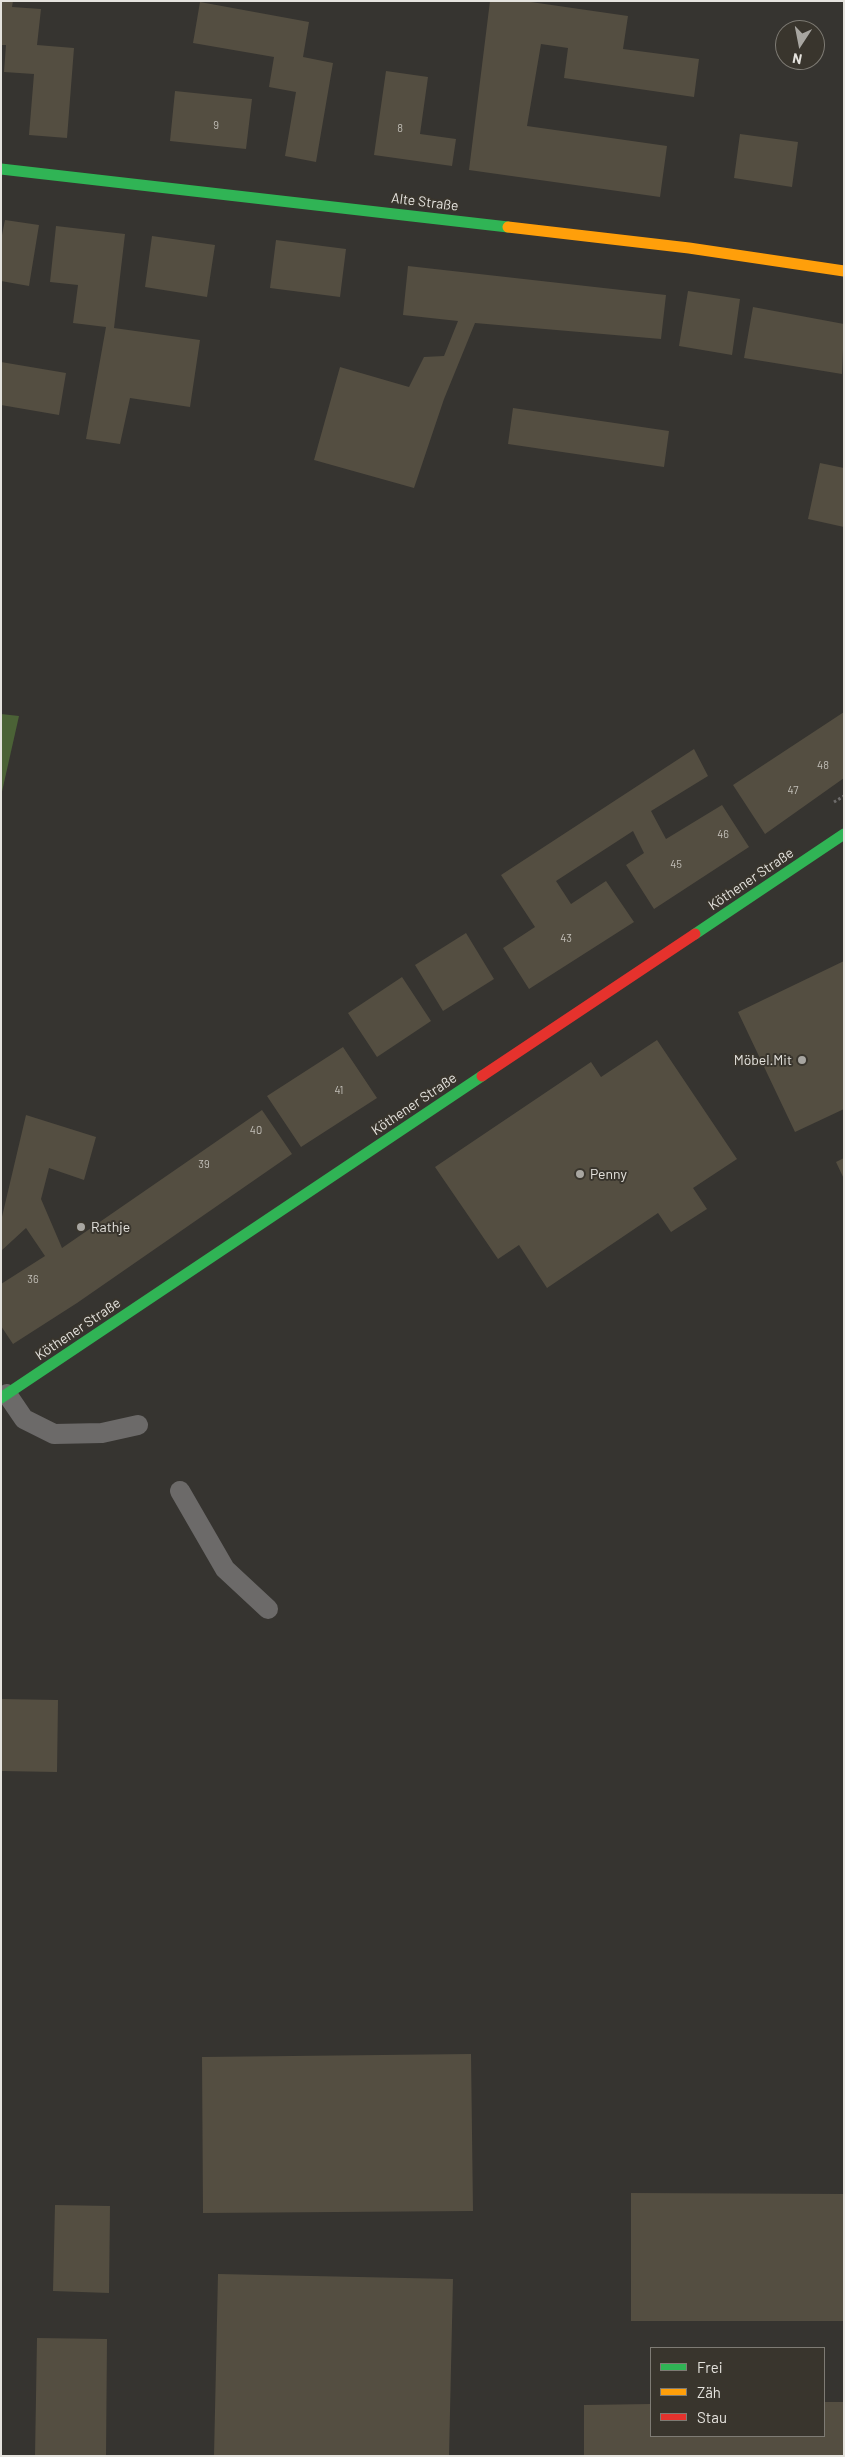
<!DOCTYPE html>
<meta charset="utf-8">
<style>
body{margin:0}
#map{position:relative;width:845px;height:2457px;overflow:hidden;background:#363430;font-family:Barlow,sans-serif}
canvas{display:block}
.frame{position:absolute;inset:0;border:2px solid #e5e3de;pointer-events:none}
.legend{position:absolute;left:650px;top:2347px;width:175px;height:90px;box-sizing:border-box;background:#39352d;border:1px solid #7e7b74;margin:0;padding:6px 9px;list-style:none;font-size:15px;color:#e5e3de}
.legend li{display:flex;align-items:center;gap:10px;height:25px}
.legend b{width:25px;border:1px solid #7e7b74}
.north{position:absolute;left:775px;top:20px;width:50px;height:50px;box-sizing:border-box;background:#39352d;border:1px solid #7e7b74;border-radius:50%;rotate:191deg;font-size:14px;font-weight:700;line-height:20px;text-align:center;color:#e5e3de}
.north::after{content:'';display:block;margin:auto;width:18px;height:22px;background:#a8a6a1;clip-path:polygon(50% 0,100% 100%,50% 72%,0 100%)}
</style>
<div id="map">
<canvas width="845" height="2457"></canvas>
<div class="frame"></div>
<ul class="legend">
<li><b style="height:6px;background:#30b455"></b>Frei</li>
<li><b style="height:6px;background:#ff9f0a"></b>Zäh</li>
<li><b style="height:6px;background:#e5322d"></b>Stau</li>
</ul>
<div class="north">N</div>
</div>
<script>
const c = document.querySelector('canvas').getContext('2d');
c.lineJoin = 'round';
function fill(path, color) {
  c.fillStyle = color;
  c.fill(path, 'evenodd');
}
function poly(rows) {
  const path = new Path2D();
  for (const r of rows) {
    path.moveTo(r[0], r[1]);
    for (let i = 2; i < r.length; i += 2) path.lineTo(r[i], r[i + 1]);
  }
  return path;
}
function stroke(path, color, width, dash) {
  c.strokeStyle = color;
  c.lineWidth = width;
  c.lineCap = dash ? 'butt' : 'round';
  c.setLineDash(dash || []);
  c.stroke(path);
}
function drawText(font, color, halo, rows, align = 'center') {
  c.font = font + ' Barlow,sans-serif';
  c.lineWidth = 4;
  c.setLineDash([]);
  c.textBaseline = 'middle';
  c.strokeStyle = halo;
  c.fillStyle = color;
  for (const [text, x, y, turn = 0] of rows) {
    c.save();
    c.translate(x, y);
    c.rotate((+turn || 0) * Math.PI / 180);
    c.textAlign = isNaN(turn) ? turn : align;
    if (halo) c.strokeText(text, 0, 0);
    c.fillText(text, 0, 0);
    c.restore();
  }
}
const green = poly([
 [1,714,19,716,1,796]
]);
const building = poly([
 [1,1,13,1,12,7,41,9,37,45,74,48,67,138,29,135,34,74,4,72,6,45,1,45],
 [490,1,524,1,628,16,623,49,699,59,694,97,564,78,568,48,541,44,527,126,667,146,660,197,469,170],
 [200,2,309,22,303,57,333,63,316,162,285,156,296,92,269,87,274,57,193,43],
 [386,71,428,77,420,134,456,139,452,166,374,155],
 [175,91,252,99,246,149,170,141],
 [740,134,798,142,792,187,734,178],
 [5,220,39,225,29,286,1,281,1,240],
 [56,226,125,234,114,328,200,340,190,407,130,398,120,444,86,439,106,327,73,323,78,285,50,282],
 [152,236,215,245,207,297,145,287],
 [276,240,346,249,340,297,270,288],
 [408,266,666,295,661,339,475,323,444,399,414,488,314,460,340,367,409,387,424,357,444,356,458,321,403,315],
 [688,291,740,299,732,355,679,346],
 [753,307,844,324,842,374,744,358],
 [1,362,66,373,59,415,1,405],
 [513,408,669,431,664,467,508,444],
 [820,463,844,468,844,527,808,519],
 [844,712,844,778,765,834,733,785],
 [694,749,708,776,651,811,666,839,722,805,749,847,654,909,626,865,644,853,633,831,556,881,571,904,606,881,634,922,529,989,503,948,535,927,501,875],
 [466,933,494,979,443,1011,415,965],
 [844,961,844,1109,795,1132,738,1012],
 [402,977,431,1021,377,1057,348,1013],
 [657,1040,737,1159,693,1188,707,1209,671,1232,658,1213,547,1288,519,1245,498,1259,435,1167,591,1062,601,1077],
 [343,1047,377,1098,301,1147,267,1096],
 [262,1110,292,1154,77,1303,13,1344,1,1326,1,1284,45,1256,26,1228,1,1251,1,1221,26,1115,96,1137,84,1180,49,1168,41,1199,62,1248],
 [844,1158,844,1179,836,1162],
 [1,1699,58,1700,57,1772,1,1771],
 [471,2054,473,2211,203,2213,202,2057],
 [631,2193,844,2194,844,2321,631,2321],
 [55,2205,110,2206,109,2293,53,2291],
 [218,2274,453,2279,449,2456,214,2456],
 [37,2338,107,2339,106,2456,35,2456],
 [824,2402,844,2402,844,2456,584,2456,584,2405,651,2404,651,2436,824,2436]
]);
const path = poly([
 [834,802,844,796]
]);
const lane = poly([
 [7,1394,24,1419,54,1434,102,1433,138,1425],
 [180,1491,225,1569,268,1609]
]);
const fast = poly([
 [1,169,508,227],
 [695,934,844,834],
 [1,1398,482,1076]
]);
const slow = poly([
 [508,227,689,248,844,271]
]);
const jam = poly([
 [482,1076,695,934]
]);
const markers = [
 [802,1060,5,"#a8a6a1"],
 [580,1174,5,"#a8a6a1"],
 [81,1227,5,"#a8a6a1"]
];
const numberNames = [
 ["9",216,125],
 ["8",400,128],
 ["48",823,765],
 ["47",793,790],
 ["46",723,834],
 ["45",676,864],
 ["43",566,938],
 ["41",339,1090],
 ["40",256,1130],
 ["39",204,1164],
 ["36",33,1279]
];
const streetNames = [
 ["Alte Straße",425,202,7],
 ["Köthener Straße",751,879,-34],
 ["Köthener Straße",414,1104,-34],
 ["Köthener Straße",78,1329,-34]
];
const poiNames = [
 ["Möbel.Mit",792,1060,"right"],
 ["Penny",590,1174],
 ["Rathje",91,1227]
];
fill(green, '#4b6236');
fill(building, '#544e41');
stroke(path, '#6d6b6a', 3, [2.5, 2.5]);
stroke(lane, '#6c6a69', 20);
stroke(fast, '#30b455', 11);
stroke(slow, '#ff9f0a', 11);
stroke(jam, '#e5322d', 11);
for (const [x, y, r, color] of markers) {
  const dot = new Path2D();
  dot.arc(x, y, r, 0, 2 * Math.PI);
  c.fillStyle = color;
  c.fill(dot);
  stroke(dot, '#39352d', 2);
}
drawText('11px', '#c1beb7', null, numberNames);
drawText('14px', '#e5e3de', '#39352d', streetNames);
drawText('14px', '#e5e3de', '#39352d', poiNames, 'left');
</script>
